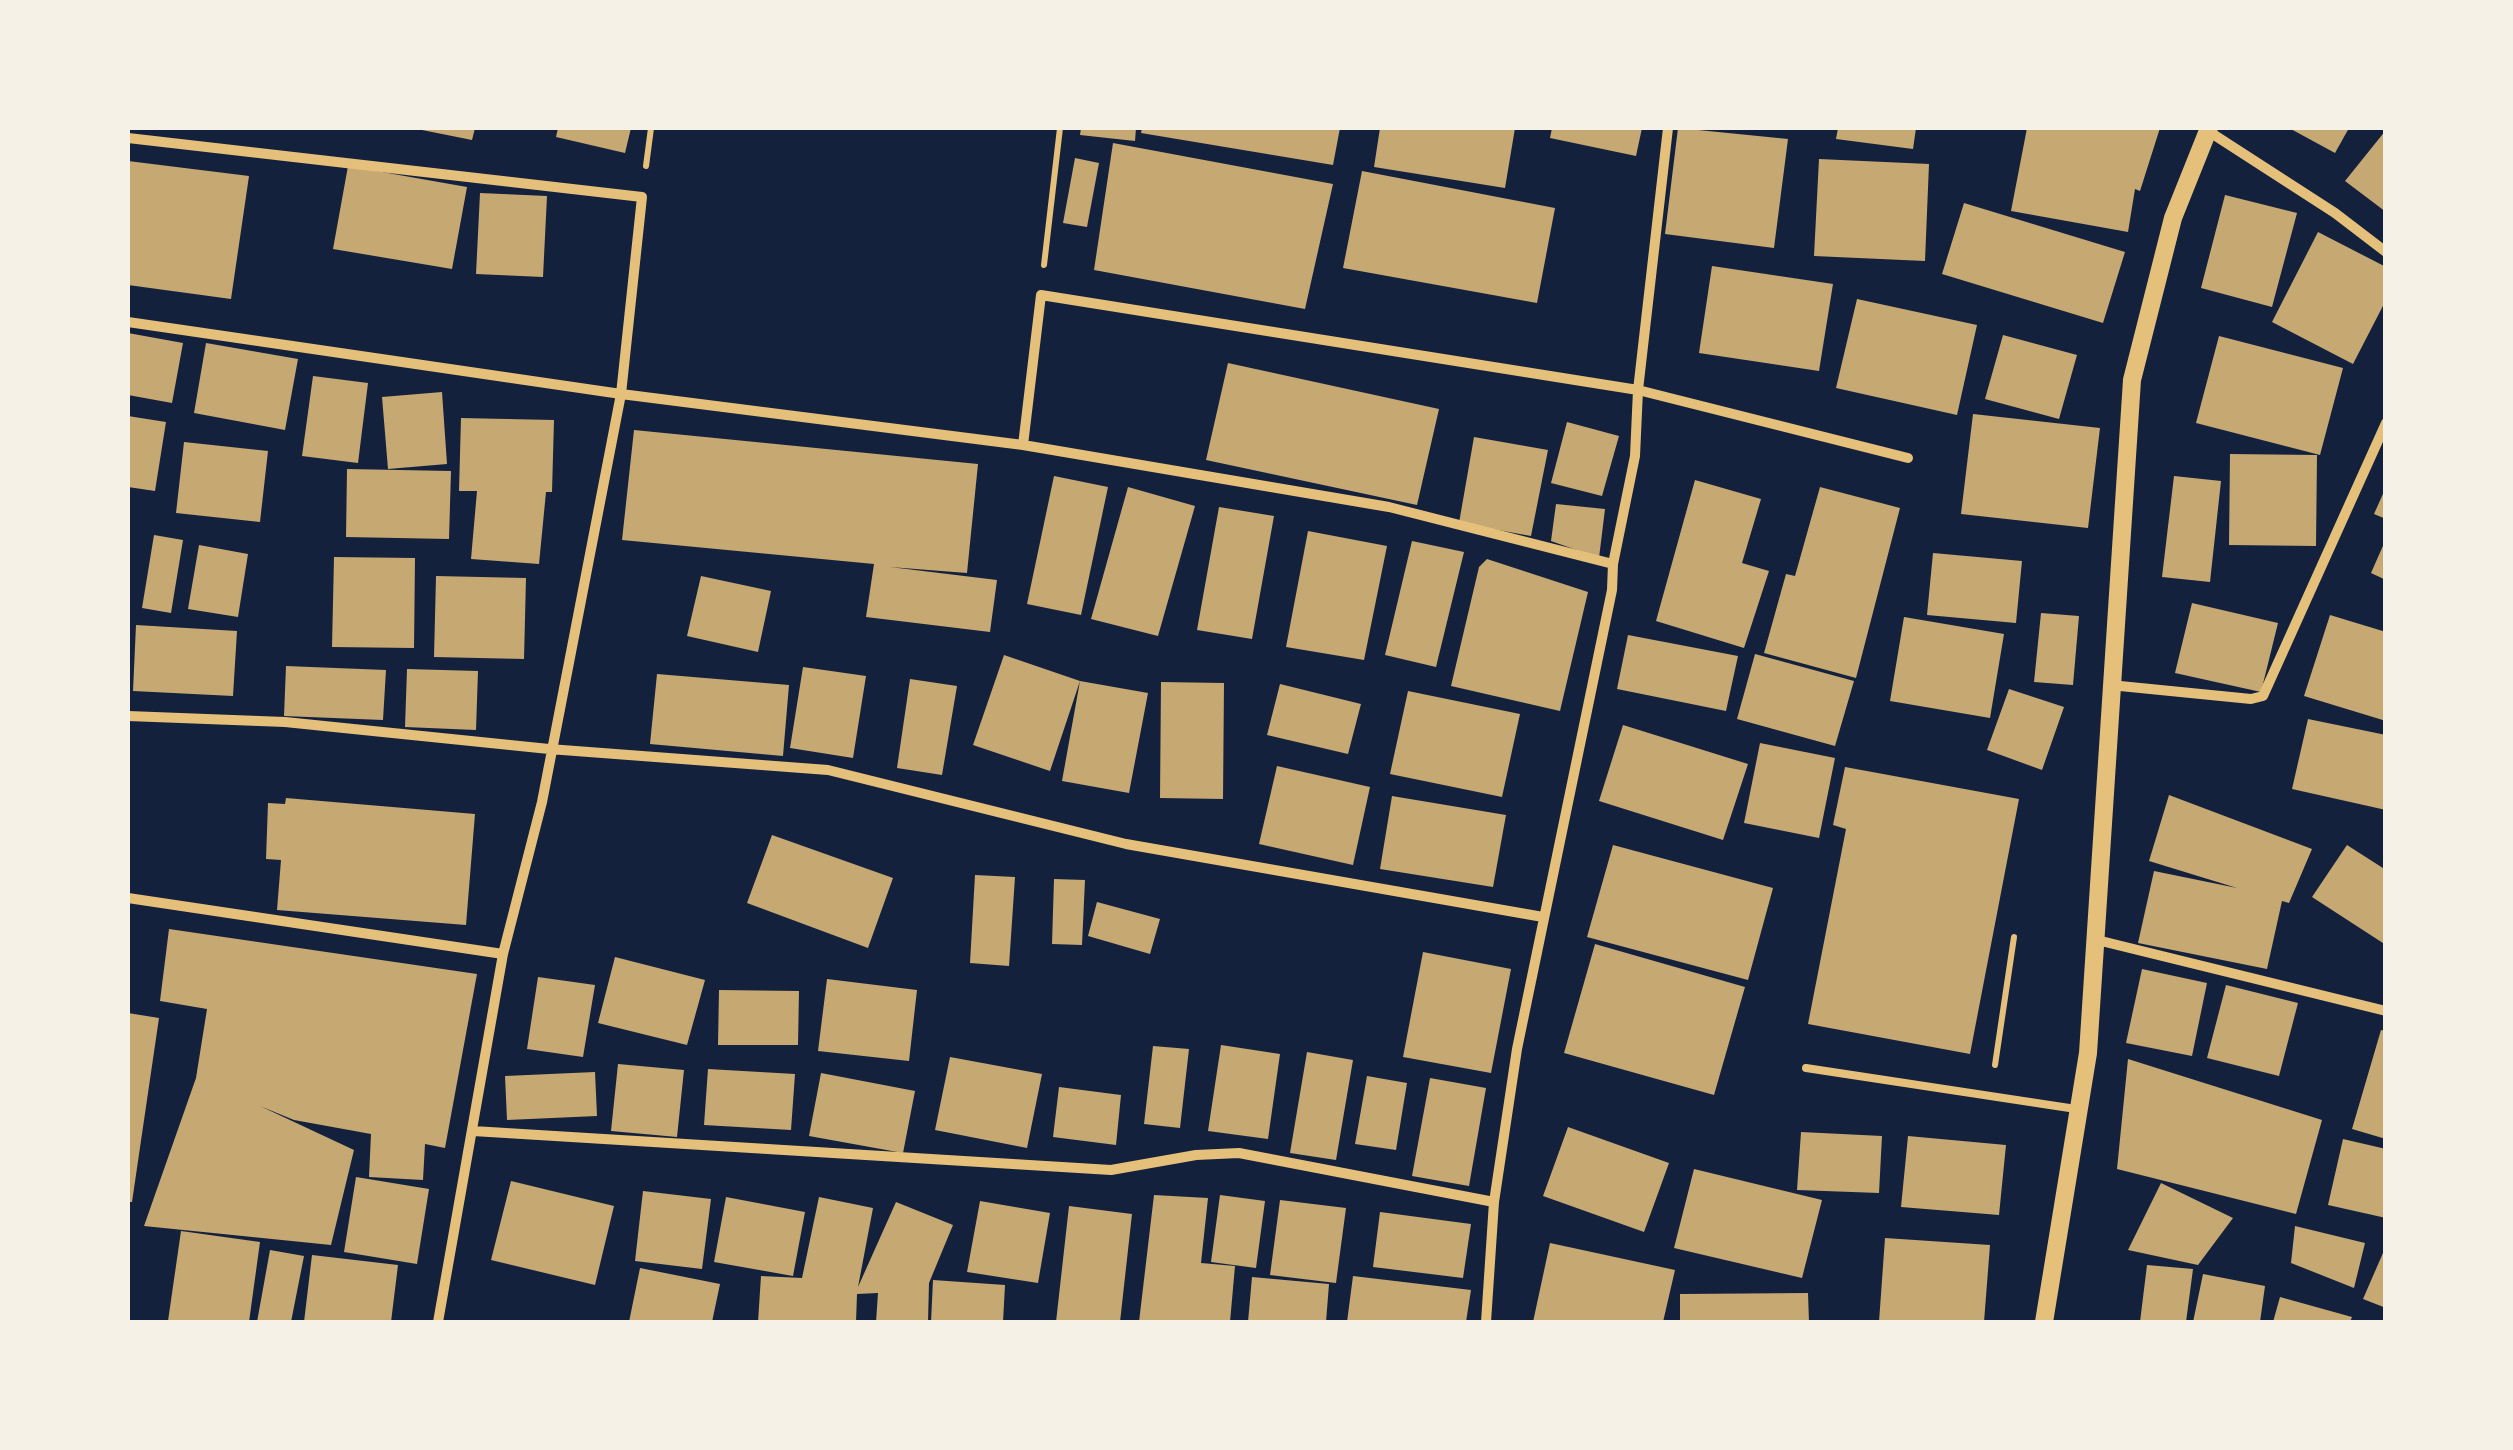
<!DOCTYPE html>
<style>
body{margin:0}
#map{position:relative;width:2513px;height:1450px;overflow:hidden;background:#14213d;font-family:"Exo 2",sans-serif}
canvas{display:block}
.frame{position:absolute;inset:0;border:130px solid #f6f1e7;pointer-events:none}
</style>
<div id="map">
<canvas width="2513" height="1450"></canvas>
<div class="frame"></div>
</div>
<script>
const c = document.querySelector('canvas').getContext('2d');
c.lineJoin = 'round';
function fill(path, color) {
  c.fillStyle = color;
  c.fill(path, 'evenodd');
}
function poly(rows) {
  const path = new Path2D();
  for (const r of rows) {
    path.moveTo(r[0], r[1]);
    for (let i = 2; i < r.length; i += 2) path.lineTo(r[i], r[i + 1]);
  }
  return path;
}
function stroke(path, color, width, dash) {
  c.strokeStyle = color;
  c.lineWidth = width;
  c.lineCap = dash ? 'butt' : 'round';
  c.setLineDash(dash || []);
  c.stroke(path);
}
const building = poly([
 [412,128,475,128,472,140],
 [558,128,631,128,625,153,556,137],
 [1081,128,1136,128,1135,141,1080,135],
 [1142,128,1340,128,1333,165,1141,133],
 [1380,128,1515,128,1505,188,1374,167],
 [1552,128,1642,128,1636,156,1550,138],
 [1678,128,1788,139,1774,248,1665,234],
 [1838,128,1916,128,1913,149,1836,139],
 [2027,128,2160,128,2140,191,2135,189,2128,232,2011,211],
 [2289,128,2349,128,2335,153],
 [2386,130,2386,212,2345,181],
 [1113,143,1333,184,1305,309,1094,270],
 [1075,158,1099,163,1087,227,1063,223],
 [1819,159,1929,164,1925,261,1814,256],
 [128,161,249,176,231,299,128,285],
 [348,166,467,187,452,269,333,249],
 [1362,171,1555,208,1537,303,1343,268],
 [480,193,547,196,543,277,476,274],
 [2225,195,2297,213,2272,307,2201,288],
 [1964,203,2125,252,2103,323,1942,274],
 [2318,232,2386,267,2386,300,2353,364,2272,322],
 [1712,266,1833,284,1819,371,1699,353],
 [1857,299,1977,325,1957,415,1836,388],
 [128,333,183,343,172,403,128,395],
 [2003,335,2077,355,2059,419,1985,399],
 [2219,336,2343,368,2320,455,2196,423],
 [206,343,298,359,285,430,194,413],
 [1228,363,1439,409,1417,505,1206,460],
 [313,376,368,383,358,463,302,456],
 [442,392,447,464,388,469,382,397],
 [1973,414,2100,428,2088,528,1961,514],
 [128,416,166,422,155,491,128,487],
 [461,418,554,420,552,492,546,492,539,564,471,559,477,491,459,491],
 [1567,422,1619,436,1602,496,1551,483],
 [634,430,978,464,967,573,890,567,997,580,990,632,866,617,874,564,622,540],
 [1474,437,1548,450,1531,536,1459,523],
 [184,442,268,451,260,522,176,513],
 [2230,454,2317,455,2316,546,2229,545],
 [347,469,451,471,449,539,346,537],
 [1054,476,1108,487,1081,615,1027,604],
 [2174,476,2221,481,2210,582,2162,577],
 [1695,480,1761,499,1742,563,1769,571,1744,648,1656,621],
 [1128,487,1195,506,1158,636,1091,619],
 [1820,487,1900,508,1856,678,1764,653,1786,574,1795,576],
 [2386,487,2386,519,2374,514],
 [1556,504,1605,509,1599,558,1551,541],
 [1219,507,1274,516,1252,639,1197,630],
 [1308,531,1387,546,1364,660,1286,647],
 [154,535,183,540,171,613,142,608],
 [2386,539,2386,580,2371,573],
 [1412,541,1464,552,1436,667,1385,655],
 [199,545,248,554,238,617,188,609],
 [1933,553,2022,561,2016,623,1927,615],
 [334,557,415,558,414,648,332,647],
 [1487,559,1588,592,1560,711,1451,686,1479,567],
 [436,576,526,578,524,659,434,657],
 [701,576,771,591,758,652,687,636],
 [2192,603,2278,623,2261,692,2175,673],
 [2041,613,2079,616,2073,685,2034,682],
 [2330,615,2386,632,2386,721,2304,696],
 [1904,617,2004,634,1990,718,1890,701],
 [136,625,237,631,233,696,133,691],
 [1628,635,1738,656,1726,711,1617,689],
 [1755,654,1854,681,1835,746,1737,719],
 [1004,655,1080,681,1050,771,973,745],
 [286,666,386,670,383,720,284,716],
 [803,667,866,676,853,758,790,748],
 [407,669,478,671,476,730,405,727],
 [657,674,789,685,783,756,650,744],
 [910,679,957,686,942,775,897,768],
 [1080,681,1148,693,1129,793,1062,781],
 [1161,682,1224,683,1223,799,1160,798],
 [1280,684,1361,704,1348,754,1267,735],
 [2009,689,2064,707,2042,770,1987,750],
 [1408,691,1520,714,1502,797,1390,774],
 [2308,719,2386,735,2386,810,2292,789],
 [1623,725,1748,764,1723,840,1599,801],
 [1760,743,1835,758,1819,838,1744,823],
 [1277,766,1370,787,1353,865,1259,844],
 [1845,767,2019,799,1970,1054,1808,1024,1846,829,1833,825],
 [2169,795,2312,849,2289,903,2282,901,2267,969,2138,943,2154,871,2237,888,2149,861],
 [1392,796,1506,815,1493,887,1380,869],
 [286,798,475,814,466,925,277,910,281,860,266,859,268,803,285,804],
 [772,835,893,878,868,948,747,903],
 [1613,845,1773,888,1748,980,1587,937],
 [2347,845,2386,870,2386,945,2312,897],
 [975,875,1015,877,1009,966,970,963],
 [1054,879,1085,880,1082,945,1052,944],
 [1097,902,1160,919,1150,954,1088,936],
 [169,929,477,974,445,1148,425,1144,423,1180,369,1177,371,1134,294,1120,260,1106,354,1150,331,1245,144,1226,196,1078,207,1009,160,1001],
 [1595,944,1745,987,1714,1095,1564,1053],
 [1423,952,1511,969,1491,1073,1403,1057],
 [615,957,705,980,687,1045,598,1023],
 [2142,969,2207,983,2192,1056,2126,1043],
 [538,977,595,985,583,1057,527,1049],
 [827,979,917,990,909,1061,818,1051],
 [2226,985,2298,1003,2279,1076,2207,1058],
 [719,990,799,991,798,1045,718,1045],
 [128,1013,159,1018,132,1202,128,1202],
 [2381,1030,2386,1031,2386,1139,2352,1129],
 [1221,1045,1280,1054,1268,1139,1208,1131],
 [1153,1046,1189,1049,1180,1128,1144,1124],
 [1307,1052,1353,1060,1336,1160,1290,1153],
 [950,1057,1042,1074,1027,1148,935,1130],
 [2128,1059,2322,1120,2296,1214,2117,1169],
 [618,1064,684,1070,677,1137,611,1131],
 [708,1069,795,1074,791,1130,704,1125],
 [595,1072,597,1116,507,1120,505,1076],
 [821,1073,915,1091,903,1153,809,1136],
 [1367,1076,1407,1083,1396,1150,1355,1144],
 [1430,1078,1486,1088,1469,1186,1412,1176],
 [1059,1087,1121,1095,1116,1145,1053,1137],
 [1568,1127,1669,1163,1644,1232,1543,1196],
 [1801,1132,1882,1136,1879,1193,1797,1190],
 [1908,1136,2006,1145,1999,1215,1901,1207],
 [2343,1139,2386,1149,2386,1218,2328,1205],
 [1694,1169,1822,1200,1802,1278,1674,1248],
 [356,1177,429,1189,417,1264,344,1252],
 [511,1181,614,1206,595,1285,491,1260],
 [2161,1183,2233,1218,2198,1265,2128,1250],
 [643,1191,711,1199,702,1269,635,1261],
 [1154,1195,1208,1198,1201,1263,1235,1266,1230,1322,1139,1322],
 [1220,1195,1265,1201,1256,1268,1211,1262],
 [726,1197,805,1212,793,1276,714,1262],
 [819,1197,873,1208,858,1287,896,1202,953,1225,929,1283,928,1322,876,1322,878,1293,857,1294,856,1322,758,1322,761,1276,802,1278],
 [1280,1200,1346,1208,1336,1283,1270,1275],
 [980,1201,1050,1213,1038,1283,967,1272],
 [1069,1206,1132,1214,1120,1322,1056,1322],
 [1380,1212,1471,1224,1463,1278,1373,1267],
 [2295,1226,2365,1243,2354,1288,2291,1263],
 [181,1231,260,1242,249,1322,168,1321],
 [1885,1238,1990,1245,1984,1322,1879,1322],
 [1550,1243,1675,1270,1663,1322,1533,1322],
 [2386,1246,2386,1308,2363,1299],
 [270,1250,304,1256,291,1322,257,1322],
 [312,1255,398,1265,391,1322,304,1322],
 [2147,1265,2193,1269,2186,1322,2140,1322],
 [640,1268,720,1284,712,1322,629,1322],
 [2203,1274,2265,1286,2260,1322,2193,1322],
 [1353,1276,1471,1290,1466,1322,1347,1322],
 [1252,1277,1329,1284,1326,1322,1248,1322],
 [933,1280,1005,1285,1003,1322,931,1322],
 [1808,1293,1809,1322,1680,1322,1680,1294],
 [2280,1297,2352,1317,2350,1322,2273,1322]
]);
const path = poly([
 [646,166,651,128],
 [1044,265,1060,128],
 [1995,1065,2014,937]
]);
const service = poly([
 [1806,1068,2076,1109]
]);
const minor = poly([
 [2205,129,2335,213,2386,252],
 [128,138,642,197,621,394,542,802,503,954,438,1322],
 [128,322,621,394,1023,445,1389,507,1613,564],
 [1023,445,1041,295,1638,390,1908,458],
 [2110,685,2251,699,2263,696,2386,423],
 [128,716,285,722,549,749,828,770,1126,844,1543,917],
 [128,898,503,954],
 [2097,940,2386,1011],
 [473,1131,1111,1170,1196,1155,1239,1153,1494,1202],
 [1486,1322,1494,1202,1517,1049,1612,590,1613,564,1635,456,1638,390,1668,128]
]);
const tertiary = poly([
 [2044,1322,2088,1053,2132,380,2173,218,2209,128]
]);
fill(building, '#c6a872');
stroke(path, '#e5c07b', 6);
stroke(service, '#e5c07b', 8);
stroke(minor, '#e5c07b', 10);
stroke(tertiary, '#e5c07b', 18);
</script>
